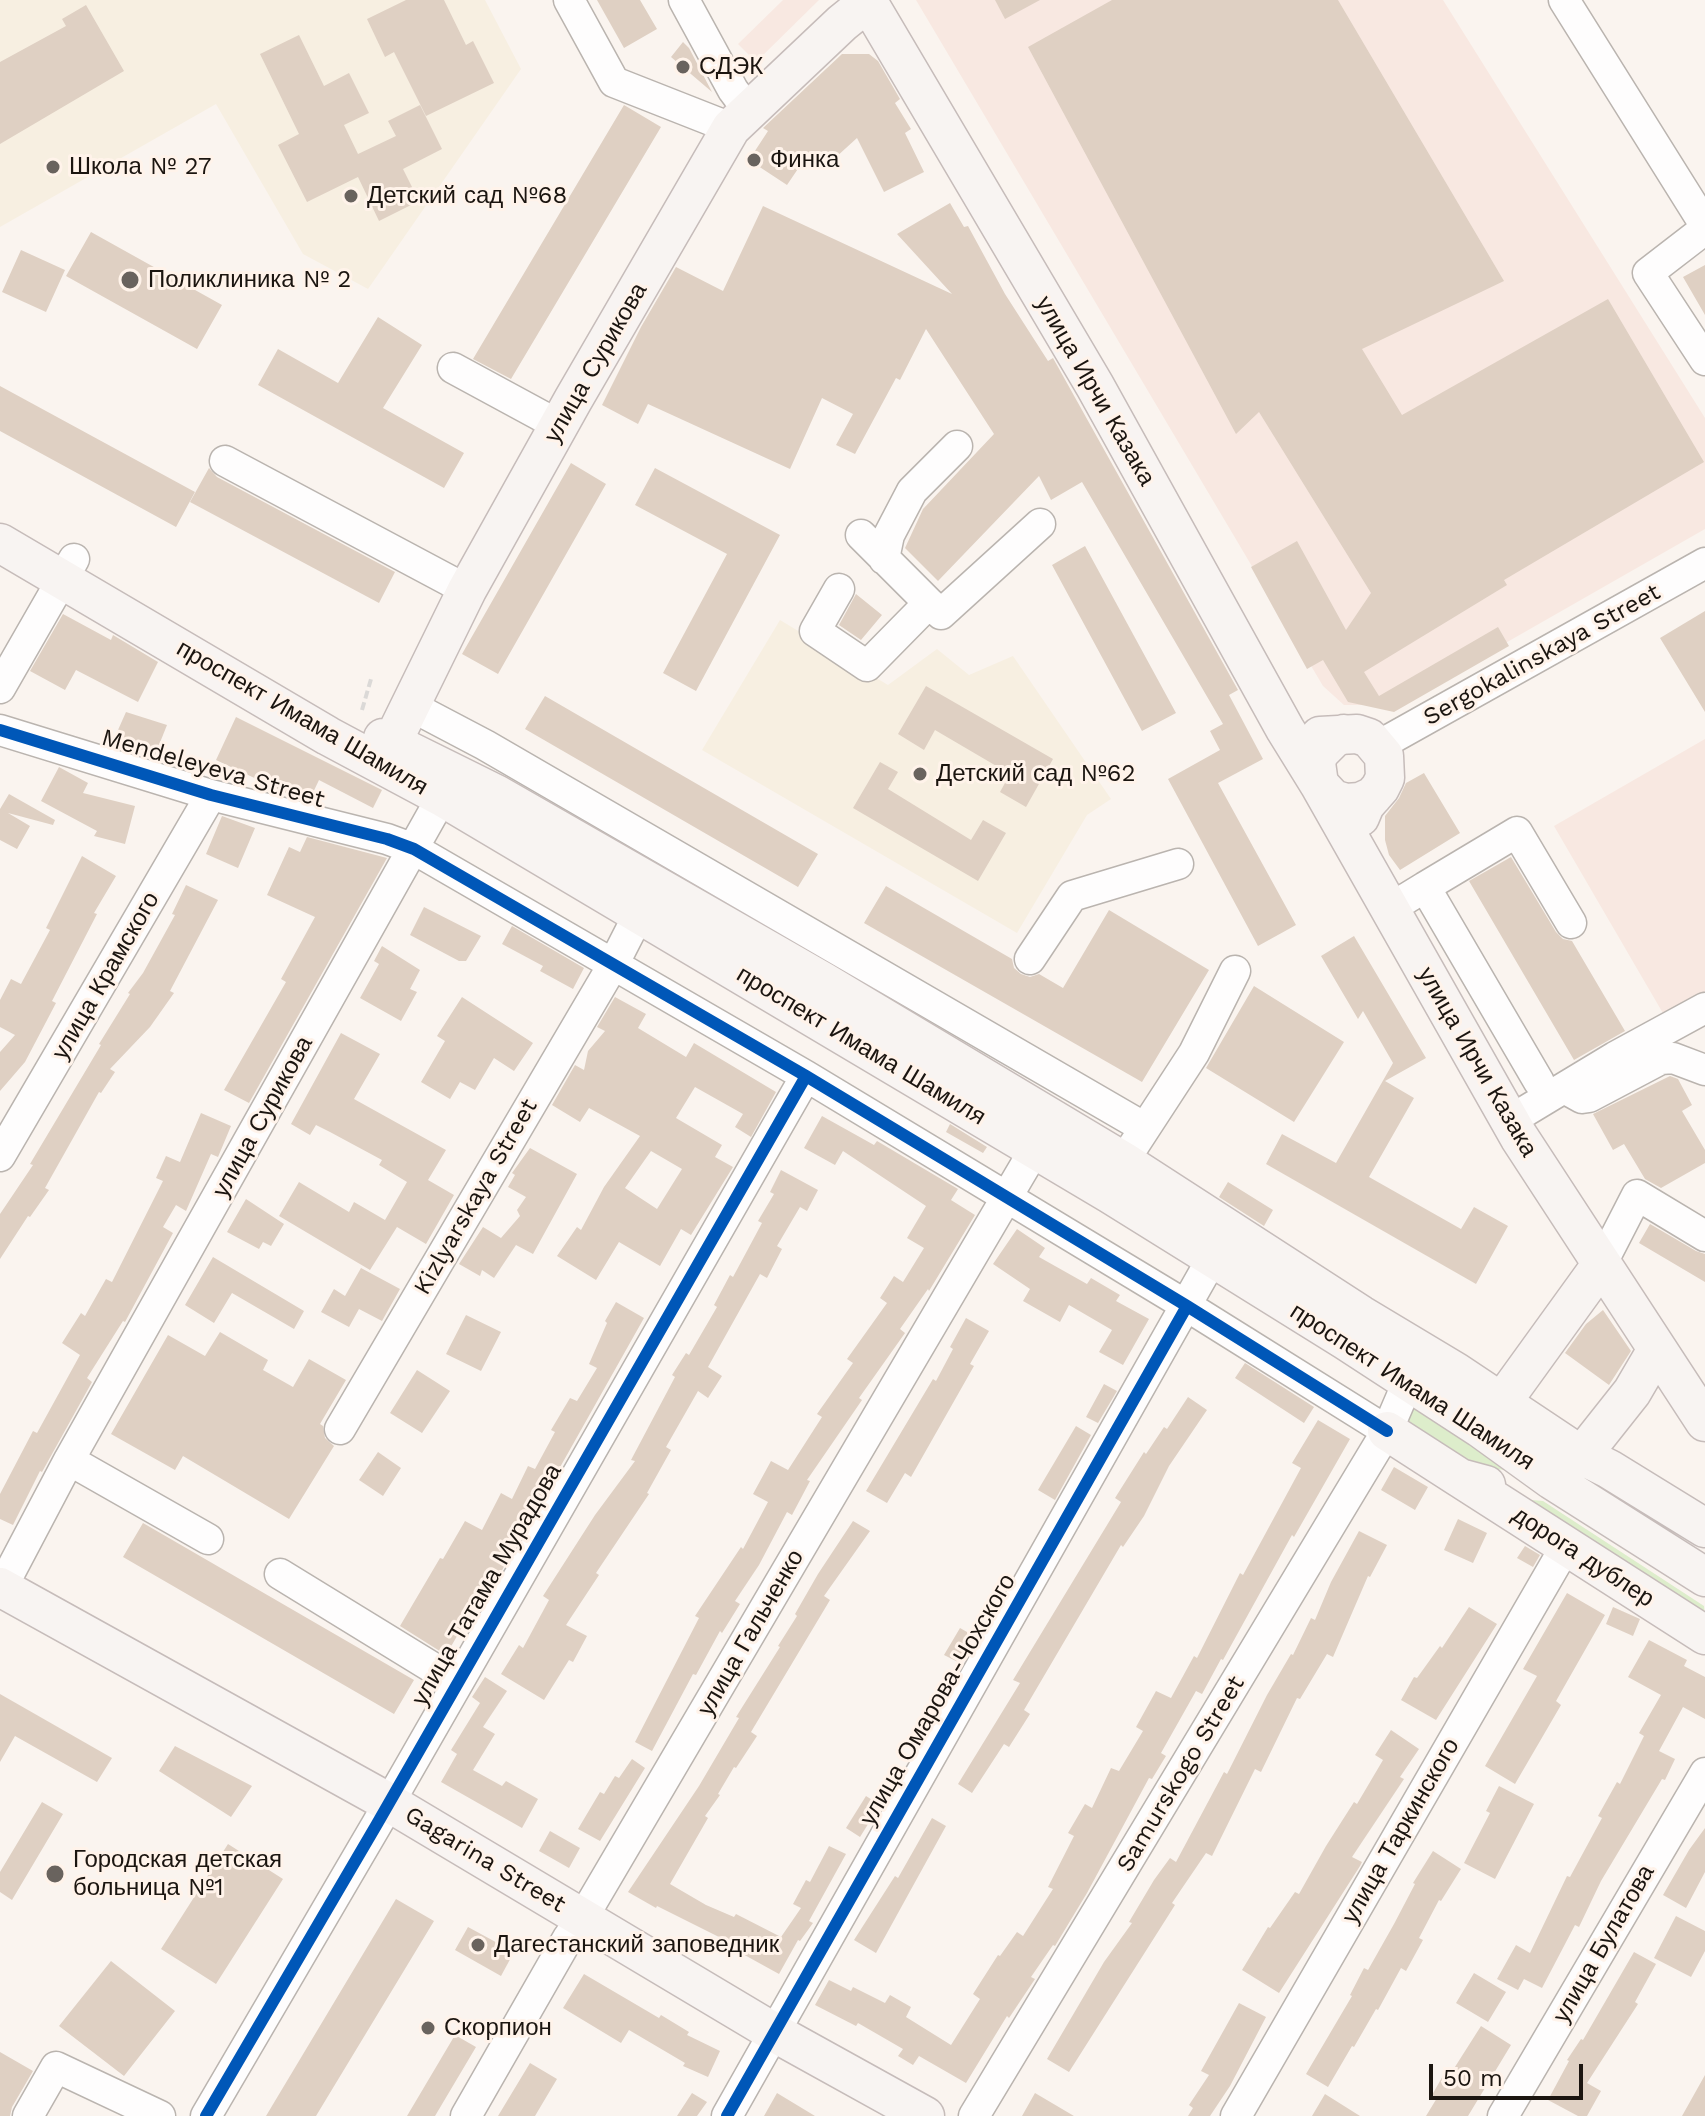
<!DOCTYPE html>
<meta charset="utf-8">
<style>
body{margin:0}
#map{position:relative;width:1705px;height:2116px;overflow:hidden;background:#faf4ef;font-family:"Work Sans",sans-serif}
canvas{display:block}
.scale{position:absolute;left:1429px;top:2064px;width:154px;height:36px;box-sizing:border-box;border:4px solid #1b1510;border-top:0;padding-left:10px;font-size:24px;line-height:28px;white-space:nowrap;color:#1b1510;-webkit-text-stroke:6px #fff3ea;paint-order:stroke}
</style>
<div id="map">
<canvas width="1705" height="2116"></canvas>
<div class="scale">50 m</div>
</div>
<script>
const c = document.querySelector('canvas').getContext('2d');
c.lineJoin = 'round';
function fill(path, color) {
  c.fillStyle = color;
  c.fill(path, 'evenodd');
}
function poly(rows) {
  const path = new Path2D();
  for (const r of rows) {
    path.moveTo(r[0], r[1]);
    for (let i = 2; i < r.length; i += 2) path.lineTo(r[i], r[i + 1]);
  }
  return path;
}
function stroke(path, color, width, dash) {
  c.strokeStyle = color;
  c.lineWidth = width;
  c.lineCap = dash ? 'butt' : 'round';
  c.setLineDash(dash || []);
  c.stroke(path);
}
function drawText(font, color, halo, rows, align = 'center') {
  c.font = font + ' "Work Sans",sans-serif';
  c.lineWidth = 6;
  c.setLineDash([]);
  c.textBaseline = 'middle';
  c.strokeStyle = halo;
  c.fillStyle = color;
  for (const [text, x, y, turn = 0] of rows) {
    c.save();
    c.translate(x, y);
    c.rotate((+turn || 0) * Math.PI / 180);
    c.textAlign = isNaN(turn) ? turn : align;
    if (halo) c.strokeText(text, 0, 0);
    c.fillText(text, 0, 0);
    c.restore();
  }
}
const commercial = poly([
 [783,0,819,0,756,62,738,44],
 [916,0,1443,0,1705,418,1705,529,1397,705,1344,705,1323,686],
 [1705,739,1705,992,1664,1015,1554,826]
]);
const education = poly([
 [0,0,485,0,521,69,368,289,303,254,216,104,0,227],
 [780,620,888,685,937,649,969,675,1013,656,1111,799,1087,815,1017,933,702,750]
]);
const green = poly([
 [1413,1401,1518,1472,1464,1464,1413,1437,1406,1413],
 [1521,1499,1543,1501,1704,1606,1705,1621]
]);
const building = poly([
 [406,0,444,0,466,45,473,41,494,83,426,116,394,52,385,57,367,19],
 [597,0,640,0,657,29,624,48],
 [995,0,1040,0,1005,19],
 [1112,0,1338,0,1504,281,1362,349,1402,415,1608,299,1704,462,1504,580,1507,585,1364,672,1379,696,1498,627,1509,646,1394,712,1348,702,1323,660,1307,669,1251,567,1297,541,1346,630,1371,593,1259,412,1236,434,1028,47],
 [86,5,124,71,0,144,0,62,66,26,62,19],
 [299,35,324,86,349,73,369,113,344,125,358,154,396,136,388,121,420,105,442,149,403,169,419,201,379,221,358,177,307,202,278,145,299,134,260,54],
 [683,42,689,48,712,92,671,57],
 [842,54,869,54,878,61,900,99,895,103,911,129,905,133,924,172,884,192,857,138,824,168,806,157,787,185,749,160,768,131,763,128],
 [624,105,661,127,511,379,473,359],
 [950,203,964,227,968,226,1005,294,1048,361,1053,358,1238,690,1229,695,1263,759,1218,783,1296,925,1258,946,1168,779,1220,750,1210,731,1223,724,1082,482,1051,500,1039,476,938,581,905,548,923,509,994,434,926,329,900,380,896,378,855,454,836,445,853,414,822,398,790,469,648,404,638,424,602,405,641,327,676,267,723,291,763,206,952,294,897,234],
 [91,232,222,305,197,349,66,276],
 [21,250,65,270,46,312,2,292],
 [1705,265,1705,315,1683,277],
 [378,317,422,345,383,408,464,453,444,488,258,385,278,349,338,383],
 [0,386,195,492,176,527,0,431],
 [571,463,606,484,498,674,462,654],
 [209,468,217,477,395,572,379,603,190,502],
 [655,468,780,535,696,691,663,673,727,554,635,505],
 [1085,546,1176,713,1142,731,1052,565],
 [856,594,882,615,861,640,839,625],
 [1705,611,1705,712,1660,638],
 [63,614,111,640,113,635,158,662,138,702,76,670,65,690,30,671],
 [926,686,1053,759,1026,807,1000,792,1010,774,935,730,924,750,898,734],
 [545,696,818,854,798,887,525,729],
 [126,712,167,725,155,755,114,739],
 [236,717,382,790,373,808,319,780,309,801,295,797,216,760],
 [880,762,898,772,888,789,971,840,983,820,1006,833,978,881,853,808],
 [59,767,88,783,83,793,135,806,125,844,94,836,97,831,41,801],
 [1424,773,1460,833,1400,870,1389,855,1385,840,1385,816,1399,798,1406,783],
 [9,794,55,820,53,825,8,813,30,826,17,849,0,840,0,809],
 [222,816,255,828,238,868,206,854],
 [307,837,387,858,249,1103,224,1090,286,982,281,979,315,917,267,895,289,847,300,852],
 [82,856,116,876,94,913,97,914,52,1001,56,1003,25,1062,0,1091,0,1052,15,1035,0,1027,0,1000,11,979,21,984,50,930,46,928],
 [1511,857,1556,932,1563,939,1572,941,1625,1031,1574,1060,1469,881],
 [186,885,218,900,170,991,174,993,150,1027,110,1069,115,1072,101,1093,99,1092,45,1188,49,1190,30,1217,28,1216,0,1259,0,1214,33,1165,30,1164,101,1045,99,1044,130,994,128,993,143,973,175,915,172,914],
 [886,886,1012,959,1014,968,1021,974,1030,977,1039,974,1063,988,1109,910,1209,970,1142,1082,864,923],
 [424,907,481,936,466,961,459,961,410,935],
 [512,926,584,968,573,989,540,971,543,966,502,944],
 [1354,936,1426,1058,1385,1081,1414,1098,1369,1177,1461,1229,1474,1207,1508,1226,1476,1284,1266,1164,1282,1134,1336,1163,1393,1063,1363,1011,1358,1019,1321,956],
 [382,946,420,970,410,989,417,992,401,1021,360,998,379,964,374,961],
 [1254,986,1344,1042,1294,1122,1206,1068],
 [462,997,533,1043,514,1071,494,1058,475,1090,460,1082,450,1099,421,1082,445,1041,437,1036],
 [615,997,646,1014,638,1028,686,1057,694,1043,776,1092,751,1137,735,1127,743,1114,695,1087,676,1118,722,1145,715,1157,733,1167,691,1235,681,1229,660,1266,619,1242,596,1280,557,1256,577,1227,581,1230,604,1187,640,1136,589,1108,580,1122,552,1105,575,1065,584,1070,588,1051,605,1031,597,1027],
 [651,1151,682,1169,657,1209,625,1188],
 [341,1033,380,1054,354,1099,446,1150,428,1180,454,1195,426,1244,397,1227,370,1270,279,1216,299,1182,349,1212,354,1202,385,1220,407,1182,379,1165,382,1160,330,1132,316,1125,310,1135,291,1124],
 [1670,1076,1678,1079,1692,1105,1682,1111,1705,1150,1705,1163,1661,1188,1645,1179,1624,1144,1613,1150,1593,1114],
 [201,1113,231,1126,218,1157,211,1154,186,1211,176,1205,163,1227,173,1233,125,1322,123,1321,87,1378,92,1382,42,1472,40,1471,13,1525,0,1519,0,1494,33,1431,37,1433,80,1355,62,1343,81,1313,85,1316,106,1279,112,1282,163,1181,156,1178,166,1156,180,1162],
 [822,1116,874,1145,877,1141,958,1189,951,1200,975,1215,929,1291,928,1289,900,1329,905,1333,859,1398,862,1400,807,1480,810,1481,792,1515,787,1512,759,1565,735,1601,740,1604,722,1633,720,1631,696,1675,693,1674,652,1751,635,1742,699,1618,695,1616,741,1547,743,1549,768,1502,753,1494,771,1461,788,1470,822,1417,817,1414,853,1363,847,1359,887,1303,880,1298,894,1276,903,1282,924,1248,907,1238,926,1206,843,1151,835,1165,804,1148],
 [950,1124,987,1147,983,1153,946,1132],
 [530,1148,577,1174,533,1254,516,1245,494,1278,482,1270,480,1276,459,1264,483,1227,501,1238,520,1216,517,1210,526,1197,508,1187,515,1175,512,1173],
 [781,1170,818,1190,807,1211,800,1207,777,1246,782,1249,767,1278,760,1274,708,1367,722,1376,708,1398,698,1391,666,1447,671,1450,647,1493,649,1494,596,1573,599,1575,566,1625,587,1636,573,1662,569,1660,544,1700,501,1674,519,1645,523,1648,549,1600,543,1596,595,1515,635,1461,631,1460,675,1377,672,1375,686,1353,689,1355,717,1307,714,1305,730,1275,733,1277,762,1223,758,1221,774,1194,770,1192],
 [1228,1182,1273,1210,1264,1226,1219,1197],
 [246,1199,284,1224,271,1246,263,1242,259,1249,227,1232],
 [1650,1224,1696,1251,1705,1254,1705,1282,1639,1243],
 [1017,1229,1045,1248,1039,1257,1087,1284,1091,1278,1120,1295,1116,1301,1149,1319,1123,1365,1099,1352,1112,1330,1069,1305,1060,1322,1023,1301,1030,1289,993,1264],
 [213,1257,304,1311,294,1329,232,1293,214,1323,185,1305],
 [361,1268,400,1289,382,1321,359,1309,349,1327,321,1312,334,1289,345,1296],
 [616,1302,644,1318,496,1581,491,1578,446,1655,400,1626,440,1558,443,1559,465,1521,482,1530,501,1493,512,1499,528,1466,535,1469,555,1432,551,1430,570,1398,577,1401,597,1368,589,1364,607,1323,605,1321],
 [1603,1310,1631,1351,1609,1385,1565,1353,1586,1324],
 [466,1315,501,1332,481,1371,446,1354],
 [966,1318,989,1331,970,1364,974,1366,911,1477,905,1473,887,1503,866,1491,933,1379,936,1381,953,1349,950,1347],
 [220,1332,268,1360,263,1370,293,1387,309,1359,346,1380,320,1424,323,1426,325,1438,334,1446,289,1519,183,1456,175,1470,111,1434,168,1335,205,1356],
 [1245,1363,1314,1407,1304,1423,1235,1378],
 [417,1370,450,1391,422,1433,390,1413],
 [1104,1384,1117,1391,1098,1423,1086,1417],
 [1188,1397,1207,1410,1169,1466,1144,1516,1123,1547,1121,1545,1024,1710,1030,1714,1009,1747,1004,1744,972,1793,958,1784,1020,1683,1013,1680,1121,1502,1115,1498,1144,1452,1146,1454,1164,1427,1167,1429],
 [1318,1420,1350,1439,1294,1537,1292,1535,1223,1660,1221,1659,1202,1694,1196,1691,1161,1753,1166,1756,1152,1779,1149,1778,1087,1893,1055,1946,1053,1945,1031,1977,1035,1979,1009,2018,1007,2016,966,2083,919,2056,913,2065,898,2056,903,2049,858,2023,856,2026,815,2005,829,1980,851,1991,853,1987,885,2003,890,1995,911,2007,906,2017,951,2045,980,1999,973,1994,998,1955,1000,1956,1017,1932,1023,1936,1053,1889,1048,1887,1074,1836,1068,1833,1085,1804,1092,1808,1111,1768,1119,1771,1143,1731,1136,1727,1156,1691,1171,1698,1194,1656,1197,1658,1240,1573,1243,1575,1301,1468,1292,1463],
 [1076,1426,1091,1435,1055,1500,1038,1490],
 [378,1452,401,1468,383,1496,359,1480],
 [1394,1467,1428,1487,1415,1510,1381,1490],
 [1458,1519,1487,1533,1473,1563,1444,1550],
 [853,1521,870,1531,824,1596,830,1600,751,1732,757,1736,736,1768,734,1767,718,1794,720,1795,705,1816,708,1818,670,1884,706,1905,734,1917,736,1914,781,1937,801,1908,793,1904,806,1880,810,1882,829,1846,846,1854,809,1921,813,1923,800,1941,798,1940,779,1974,721,1942,723,1939,657,1906,656,1908,628,1892,699,1786,739,1718,736,1717,780,1647,778,1646,797,1616,795,1614,818,1574],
 [143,1523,414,1680,394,1714,123,1557],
 [1359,1531,1387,1545,1370,1577,1368,1576,1333,1657,1327,1654,1300,1699,1297,1698,1261,1772,1255,1769,1212,1856,1206,1853,1172,1903,1175,1905,1069,2072,1047,2059,1104,1962,1132,1923,1129,1922,1154,1880,1170,1858,1176,1862,1224,1772,1227,1774,1267,1695,1291,1654,1293,1655,1311,1618,1315,1620,1331,1582],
 [1525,1546,1540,1555,1533,1567,1517,1558],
 [1567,1593,1605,1615,1556,1701,1561,1705,1515,1784,1485,1766,1537,1676,1523,1669],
 [1469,1607,1497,1624,1436,1720,1401,1700,1414,1677,1417,1678,1440,1646,1442,1648],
 [1613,1607,1640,1619,1633,1636,1606,1624],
 [960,1628,974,1636,958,1662,944,1655],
 [1649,1640,1687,1660,1684,1666,1705,1677,1705,1719,1683,1707,1659,1751,1675,1759,1665,1780,1662,1779,1601,1881,1579,1927,1575,1925,1542,1988,1524,1979,1518,1990,1497,1979,1516,1945,1530,1953,1567,1876,1570,1877,1602,1818,1598,1816,1617,1782,1620,1784,1644,1736,1639,1733,1661,1695,1628,1677],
 [485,1677,507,1691,483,1727,495,1734,473,1770,502,1786,506,1781,538,1799,522,1828,441,1782,457,1754,451,1750,480,1703,472,1697],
 [0,1694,112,1758,97,1782,15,1736,0,1762],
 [1391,1730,1419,1749,1400,1777,1404,1779,1352,1857,1362,1862,1360,1866,1279,1993,1242,1970,1268,1927,1270,1928,1295,1892,1299,1894,1326,1846,1354,1802,1357,1804,1383,1760,1375,1755],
 [175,1746,252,1786,231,1817,159,1771],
 [632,1759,645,1768,600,1841,578,1829,600,1792,604,1794,615,1776,619,1778],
 [1499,1786,1534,1804,1495,1879,1464,1863,1490,1813,1486,1811],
 [866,1796,880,1805,860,1837,846,1828],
 [42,1802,63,1814,12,1900,0,1892,0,1872],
 [932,1818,946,1826,876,1953,854,1940,895,1876,898,1878],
 [1705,1828,1705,1872,1686,1908,1663,1895,1689,1850],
 [550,1831,580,1848,569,1868,539,1851],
 [228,1844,283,1879,216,1984,161,1949],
 [1433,1851,1461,1869,1441,1901,1439,1900,1419,1938,1423,1940,1406,1971,1401,1968,1378,2010,1376,2009,1354,2047,1352,2046,1328,2087,1306,2074,1352,1996,1350,1995,1364,1968,1368,1970,1394,1924,1415,1884,1413,1883],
 [396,1899,434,1921,316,2116,266,2116],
 [1676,1916,1705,1931,1705,1951,1691,1977,1654,1958],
 [468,1927,514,1952,501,1976,455,1950],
 [1634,1952,1656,1964,1635,2002,1638,2004,1587,2083,1601,2091,1587,2116,1578,2116,1548,2100,1569,2061,1567,2060,1581,2039,1583,2040],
 [111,1961,175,2011,124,2076,59,2026],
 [1474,1973,1506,1992,1488,2022,1456,2003],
 [584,1974,659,2018,661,2015,689,2032,687,2035,720,2051,708,2077,683,2066,685,2063,629,2030,621,2043,563,2008],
 [1239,2003,1266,2017,1230,2086,1210,2116,1188,2116,1193,2108,1189,2105,1209,2075,1201,2071],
 [1481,2026,1511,2045,1468,2116,1426,2116,1437,2098,1432,2095,1448,2067,1453,2070],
 [455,2035,476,2047,435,2116,407,2116],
 [0,2052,33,2071,12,2107,10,2116,0,2116],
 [530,2063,557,2079,535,2116,498,2116],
 [1705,2075,1705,2116,1682,2116],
 [692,2093,707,2102,697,2116,677,2116],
 [777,2093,815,2116,764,2116],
 [1035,2093,1074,2116,1022,2116],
 [1325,2094,1360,2116,1312,2116]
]);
const path = poly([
 [362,710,371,679]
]);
const minor = poly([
 [569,0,614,82,731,128],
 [684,0,733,90,748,110],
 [1564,0,1705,225],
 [1705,229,1648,273,1705,360],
 [453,368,560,426],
 [225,461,467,590],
 [884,559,889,535,912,491,957,446],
 [839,589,815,631,867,666,929,603,861,535],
 [929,603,941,614,1040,524],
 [0,688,74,559],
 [409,705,485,745,1145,1128],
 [0,730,211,795,387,839,414,849,806,1076,1187,1306,1387,1431],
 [1378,746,1705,563],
 [1425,887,1517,832,1571,923],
 [1389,909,1425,887,1539,1082],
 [1030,959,1072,896,1178,864],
 [1564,1088,1582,1098,1589,1097,1661,1059,1673,1058,1705,1070],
 [1509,1121,1615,1057,1705,1008],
 [1134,1145,1194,1053,1235,971],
 [0,1156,211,795],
 [1601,1265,1637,1195,1705,1236],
 [340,1429,613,965,638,916],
 [69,1460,208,1539],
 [280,1574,456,1682],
 [0,1591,69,1460,442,797],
 [28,2116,56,2067,160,2116],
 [206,2116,377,1824,806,1076],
 [466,2116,568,1938,582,1919,1035,1149],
 [727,2116,1212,1259],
 [974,2116,1387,1431,1408,1382],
 [1236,2116,1566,1546],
 [1503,2116,1705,1773]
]);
const major = poly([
 [867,0,1095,386,1285,729,1319,784,1333,799,1346,803,1360,802,1373,796],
 [0,543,328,736,442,797,1110,1194,1345,1340,1480,1428,1552,1480,1705,1577],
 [1344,734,1334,738,1319,753,1316,763,1319,784,1519,1137,1705,1422],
 [1320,736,1357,734,1369,738,1384,756,1385,778,1380,788,1365,805,1360,817],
 [383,738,496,794,824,982,1123,1161,1361,1315,1456,1372,1579,1454,1609,1469,1705,1528],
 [382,763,467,590,573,400,731,128,842,23,868,2],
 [1502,1402,1601,1265],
 [1387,1431,1460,1478,1486,1485],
 [1562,1470,1590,1445,1632,1392,1656,1351],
 [1460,1478,1705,1635],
 [0,1587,388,1802,775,2033,925,2116]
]);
const cycleway = poly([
 [0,730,211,795,387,839,414,849,806,1076,1187,1306,1387,1431],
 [206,2116,377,1824,806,1076],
 [727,2116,1187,1306]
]);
const markers = [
 [683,67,8,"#69635e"],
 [754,160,8,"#69635e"],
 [53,167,8,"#69635e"],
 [351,196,8,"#69635e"],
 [130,280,10,"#69635e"],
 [920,774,8,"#69635e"],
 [55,1874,10,"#69635e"],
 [478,1945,8,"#69635e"],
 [428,2028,8,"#69635e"]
];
const poiNames = [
 ["СДЭК",699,67],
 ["Финка",770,160],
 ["Школа № 27",69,167],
 ["Детский сад №68",367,196],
 ["Поликлиника № 2",148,280],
 ["Детский сад №62",936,774],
 ["Городская детская",73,1860],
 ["больница №1",73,1888],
 ["Дагестанский заповедник",494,1945],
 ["Скорпион",444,2028]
];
const streetNames = [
 ["улица Сурикова",596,363,-60],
 ["улица Ирчи Казака",1095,391,60],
 ["Sergokalinskaya Street",1542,655,-29],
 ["проспект Имама Шамиля",302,718,30],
 ["Mendeleyeva Street",213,769,16],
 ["улица Крамского",106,976,-60],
 ["проспект Имама Шамиля",861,1046,31],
 ["улица Ирчи Казака",1477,1062,60],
 ["улица Сурикова",263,1117,-61],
 ["Kizlyarskaya Street",476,1197,-60],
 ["проспект Имама Шамиля",1412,1387,33],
 ["дорога дублер",1583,1557,33],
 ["улица Татама Мурадова",487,1585,-60],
 ["улица Гальченко",751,1633,-60],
 ["улица Омарова-Чохского",938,1700,-60],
 ["Samurskogo Street",1181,1774,-59],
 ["улица Таркинского",1401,1831,-60],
 ["Gagarina Street",485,1860,31],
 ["улица Булатова",1604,1944,-60]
];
fill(commercial, '#f8e8e1');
fill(education, '#f7efe1');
fill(green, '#ddedcb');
fill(building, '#dfd0c3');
stroke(minor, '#bab4af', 33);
stroke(major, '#c6bcba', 41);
stroke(path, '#dbd9d7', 4, [8, 4]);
stroke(minor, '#fefdfd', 30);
stroke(major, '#f8f4f2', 38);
stroke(cycleway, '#0057b8', 12);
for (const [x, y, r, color] of markers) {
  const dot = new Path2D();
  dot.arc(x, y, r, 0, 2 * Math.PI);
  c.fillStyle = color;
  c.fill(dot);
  stroke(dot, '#fff3ea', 3);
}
drawText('24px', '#1b1510', '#fff3ea', poiNames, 'left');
drawText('24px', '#1b1510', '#fff3ea', streetNames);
</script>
